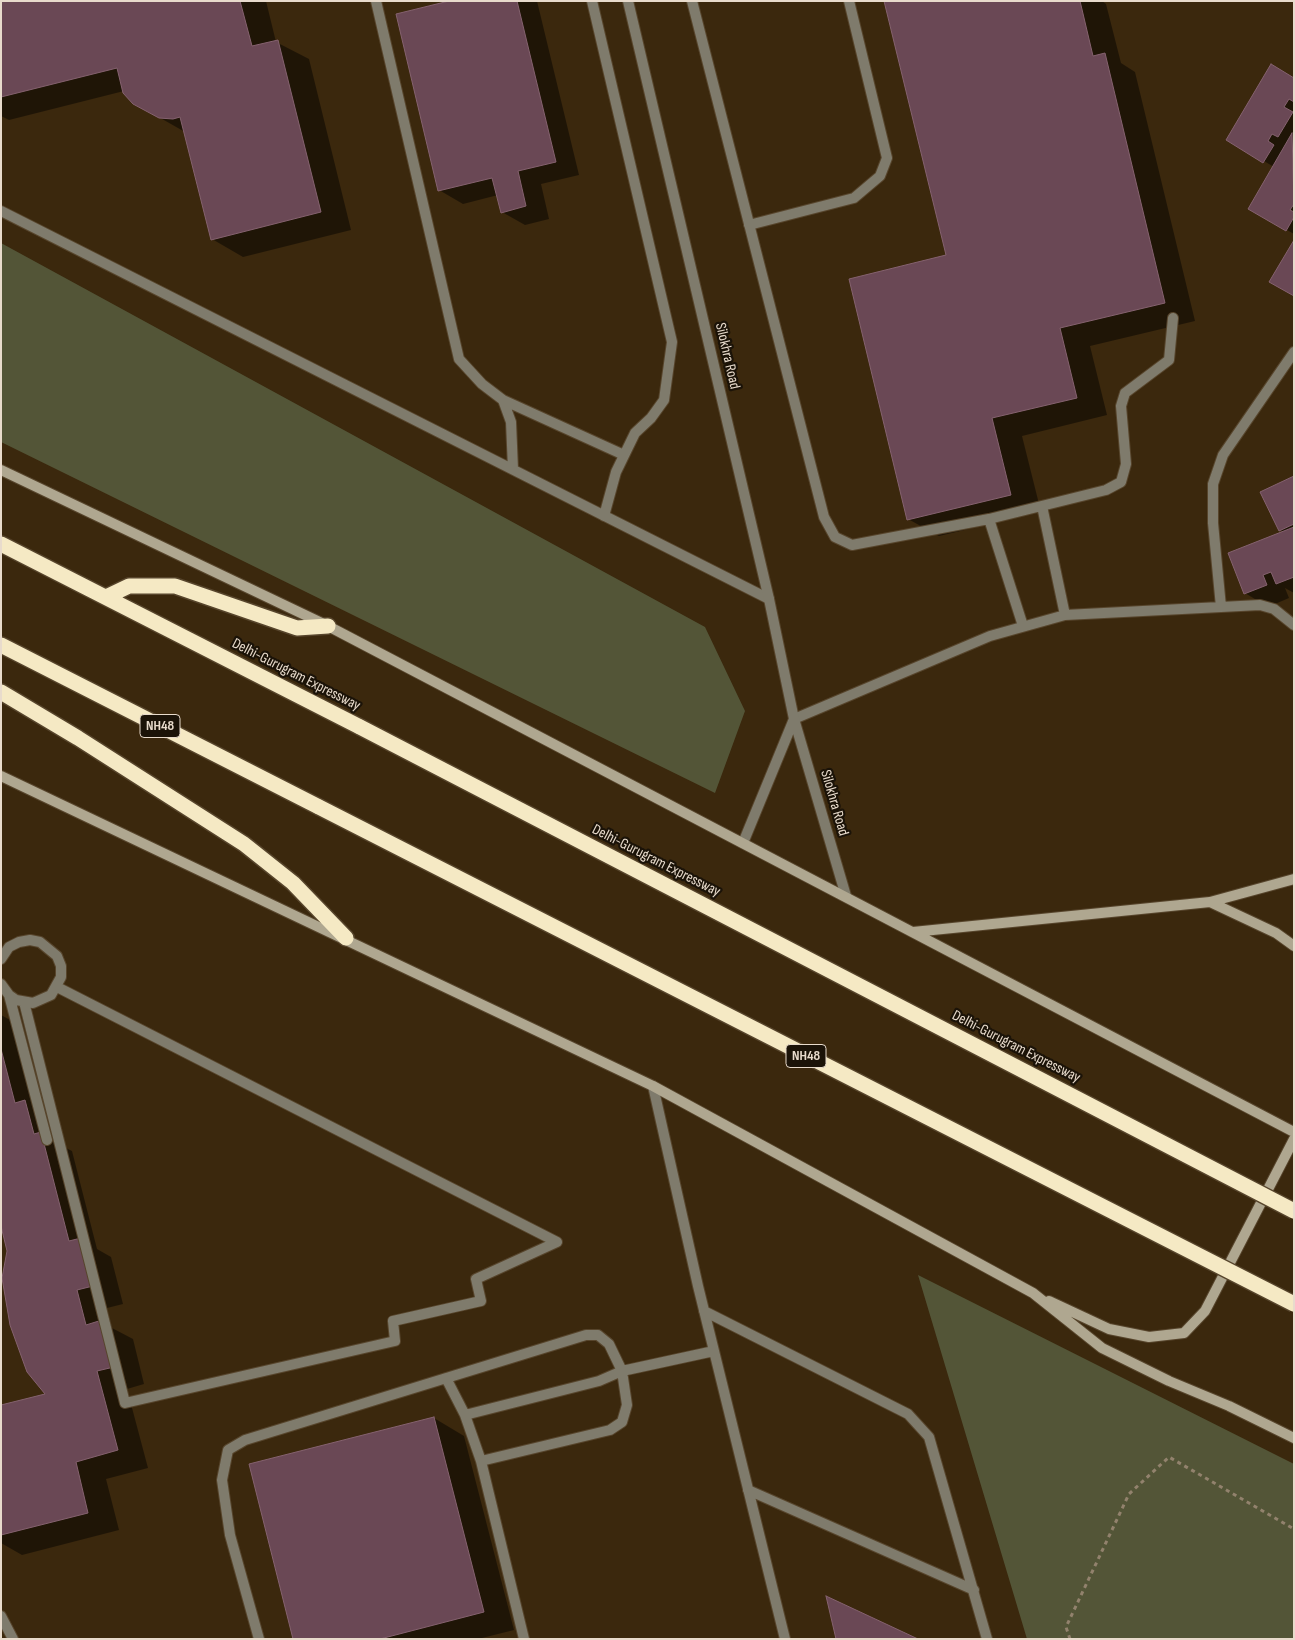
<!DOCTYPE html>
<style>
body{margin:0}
#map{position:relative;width:1295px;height:1640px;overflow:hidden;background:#3b280d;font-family:"Sofia Sans Condensed",sans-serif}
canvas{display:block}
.frame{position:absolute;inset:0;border:2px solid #e8dbcc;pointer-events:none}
</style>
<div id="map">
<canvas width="1295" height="1640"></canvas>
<div class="frame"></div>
</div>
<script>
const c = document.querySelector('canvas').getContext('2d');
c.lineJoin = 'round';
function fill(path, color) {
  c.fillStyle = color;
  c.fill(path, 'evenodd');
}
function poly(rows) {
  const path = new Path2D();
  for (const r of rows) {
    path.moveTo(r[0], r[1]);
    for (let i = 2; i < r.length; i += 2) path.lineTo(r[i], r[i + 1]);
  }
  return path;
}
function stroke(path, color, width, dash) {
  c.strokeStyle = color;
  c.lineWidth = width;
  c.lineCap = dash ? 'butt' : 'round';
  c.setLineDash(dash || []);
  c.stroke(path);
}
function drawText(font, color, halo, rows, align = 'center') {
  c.font = font + ' "Sofia Sans Condensed",sans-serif';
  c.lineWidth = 4.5;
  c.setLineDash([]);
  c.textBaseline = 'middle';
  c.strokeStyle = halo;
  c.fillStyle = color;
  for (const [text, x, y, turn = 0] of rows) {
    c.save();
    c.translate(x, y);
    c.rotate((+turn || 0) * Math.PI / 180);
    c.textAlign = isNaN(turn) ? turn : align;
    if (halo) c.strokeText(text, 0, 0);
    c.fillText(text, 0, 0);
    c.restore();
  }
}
const green = poly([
 [1,243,705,627,745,711,715,793,1,442],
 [918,1275,1294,1464,1294,1639,1027,1639]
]);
const shadow = poly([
 [1,1,266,1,276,42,309,59,351,230,243,257,212,239,185,132,134,103,124,91,9,120,1,116],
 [454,1,537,1,579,175,541,184,549,219,525,225,502,212,498,195,463,204,439,190],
 [886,1,1102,1,1106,4,1121,63,1135,72,1195,321,1090,346,1107,415,1022,436,1041,512,939,536,908,519,947,256],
 [1294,79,1294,234,1249,208,1274,167,1227,139],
 [1294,477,1294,593,1285,588,1289,598,1268,607,1245,593,1285,532,1280,530],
 [1,1015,21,1026,43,1112,55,1119,62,1146,72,1151,97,1249,111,1257,123,1304,107,1308,112,1328,133,1339,144,1384,127,1389,148,1468,106,1479,119,1530,22,1555,1,1543,1,1406,47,1394,1,1220],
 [434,1418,464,1436,514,1630,478,1639,295,1639]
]);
const building = poly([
 [1,1,240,1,252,46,278,40,321,212,211,240,180,117,173,119,159,118,133,104,123,93,117,68,1,97,1,1],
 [449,1,517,1,556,162,518,171,526,206,501,213,492,178,438,191,396,14,449,1],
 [884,1,1080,1,1093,56,1105,53,1165,303,1060,328,1077,398,992,418,1011,495,907,520,849,279,946,255,884,1],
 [1271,64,1294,78,1294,102,1289,99,1284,107,1293,112,1278,137,1272,134,1268,141,1274,145,1263,163,1226,140,1271,64],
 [1292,133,1294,204,1290,210,1294,212,1294,217,1286,231,1248,209,1292,133],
 [1294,240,1294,296,1269,282,1294,240],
 [1294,476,1294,524,1279,531,1260,492,1294,476],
 [1294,527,1294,577,1276,584,1271,572,1263,575,1267,585,1244,594,1228,553,1294,527],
 [1,1049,15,1103,25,1100,34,1134,41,1132,69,1241,81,1238,93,1286,77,1290,86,1325,102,1320,114,1367,97,1371,118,1450,76,1462,88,1513,1,1535,1,1405,45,1394,27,1372,10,1325,2,1278,7,1251,1,1226,1,1049],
 [434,1417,484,1612,380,1639,293,1639,249,1464,434,1417],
 [826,1596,918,1639,836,1639,826,1596]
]);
const path = poly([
 [1070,1639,1066,1627,1129,1494,1169,1457,1294,1529]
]);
const lane = poly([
 [376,1,459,359,482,384,503,400,511,422,513,469],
 [592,1,672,342,664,400,651,418,635,433,616,472,604,516],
 [692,1,824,517,835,537,852,545,989,519,1023,626],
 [1,211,769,599],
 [749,225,854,198,880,176,887,158,849,1],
 [503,400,624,455],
 [1042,506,1065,615],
 [989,519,1106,490,1121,482,1126,464,1121,406,1125,393,1169,360,1173,318],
 [1221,607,1213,523,1213,484,1223,455,1294,352],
 [794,719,990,636,1065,615,1260,605,1274,609,1294,625],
 [1,959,9,947,19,942,30,940,40,942,57,956,61,966,61,977,51,995,33,1003,16,1000,9,995,1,984],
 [9,995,47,1140],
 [24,1002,125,1403,395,1341,393,1321,481,1301,476,1279,557,1242,57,987],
 [653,1086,698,1286,785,1639],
 [704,1311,908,1414,929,1437,987,1639],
 [446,1378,465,1415,481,1461,524,1639],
 [465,1415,599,1381,622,1371,714,1351],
 [748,1490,974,1590],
 [1,1616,13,1639],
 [259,1639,230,1535,222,1480,228,1450,245,1440,586,1335,598,1335,609,1344,622,1371,627,1405,622,1422,610,1430,481,1461]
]);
const street = poly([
 [628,1,769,599,794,719,846,896],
 [743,843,794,719]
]);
const secondary = poly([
 [1,470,328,626,1294,1132],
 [1,776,653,1086,1033,1293,1102,1348,1169,1381,1229,1406,1294,1438],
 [1210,902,1276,933,1294,946],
 [913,932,1210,902,1294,879],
 [1049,1301,1109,1329,1149,1337,1184,1333,1205,1311,1294,1139]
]);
const highway = poly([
 [1,544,360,727],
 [106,597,129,586,175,586,297,628,328,626],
 [1,645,319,807],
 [1,692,78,738,244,844,293,883,346,938]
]);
const highwayBridge = poly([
 [360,727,1294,1211],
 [319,807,1294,1304]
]);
const shields = [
 [160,726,40],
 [806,1056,40]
];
const shieldNames = [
 ["NH48",160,726],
 ["NH48",806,1056]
];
const streetNames = [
 ["Silokhra Road",727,356,77],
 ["Delhi-Gurugram Expressway",296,675,27],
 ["Silokhra Road",834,803,74],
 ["Delhi-Gurugram Expressway",656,861,27],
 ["Delhi-Gurugram Expressway",1016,1047,27]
];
fill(green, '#535537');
fill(shadow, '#0007');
fill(building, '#6a4855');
stroke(building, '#85626f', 1);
stroke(lane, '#57452c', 12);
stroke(street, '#57452c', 12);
stroke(secondary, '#57452c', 12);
stroke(highway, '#57452c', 18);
stroke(path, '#92826d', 3, [4, 4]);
stroke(lane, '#7f7b6c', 10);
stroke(street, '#7f7b6c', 10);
stroke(secondary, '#afa790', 10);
stroke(highway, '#f5e9c4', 15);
stroke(highwayBridge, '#57452c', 18, []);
stroke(highwayBridge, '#f5e9c4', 15);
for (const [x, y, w] of shields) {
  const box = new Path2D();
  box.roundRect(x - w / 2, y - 11.5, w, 23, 4);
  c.fillStyle = '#1b1308';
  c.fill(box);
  stroke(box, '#e8dbcc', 1);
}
drawText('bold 14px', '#e8dbcc', null, shieldNames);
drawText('15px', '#e8dbcc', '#1b1308', streetNames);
</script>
